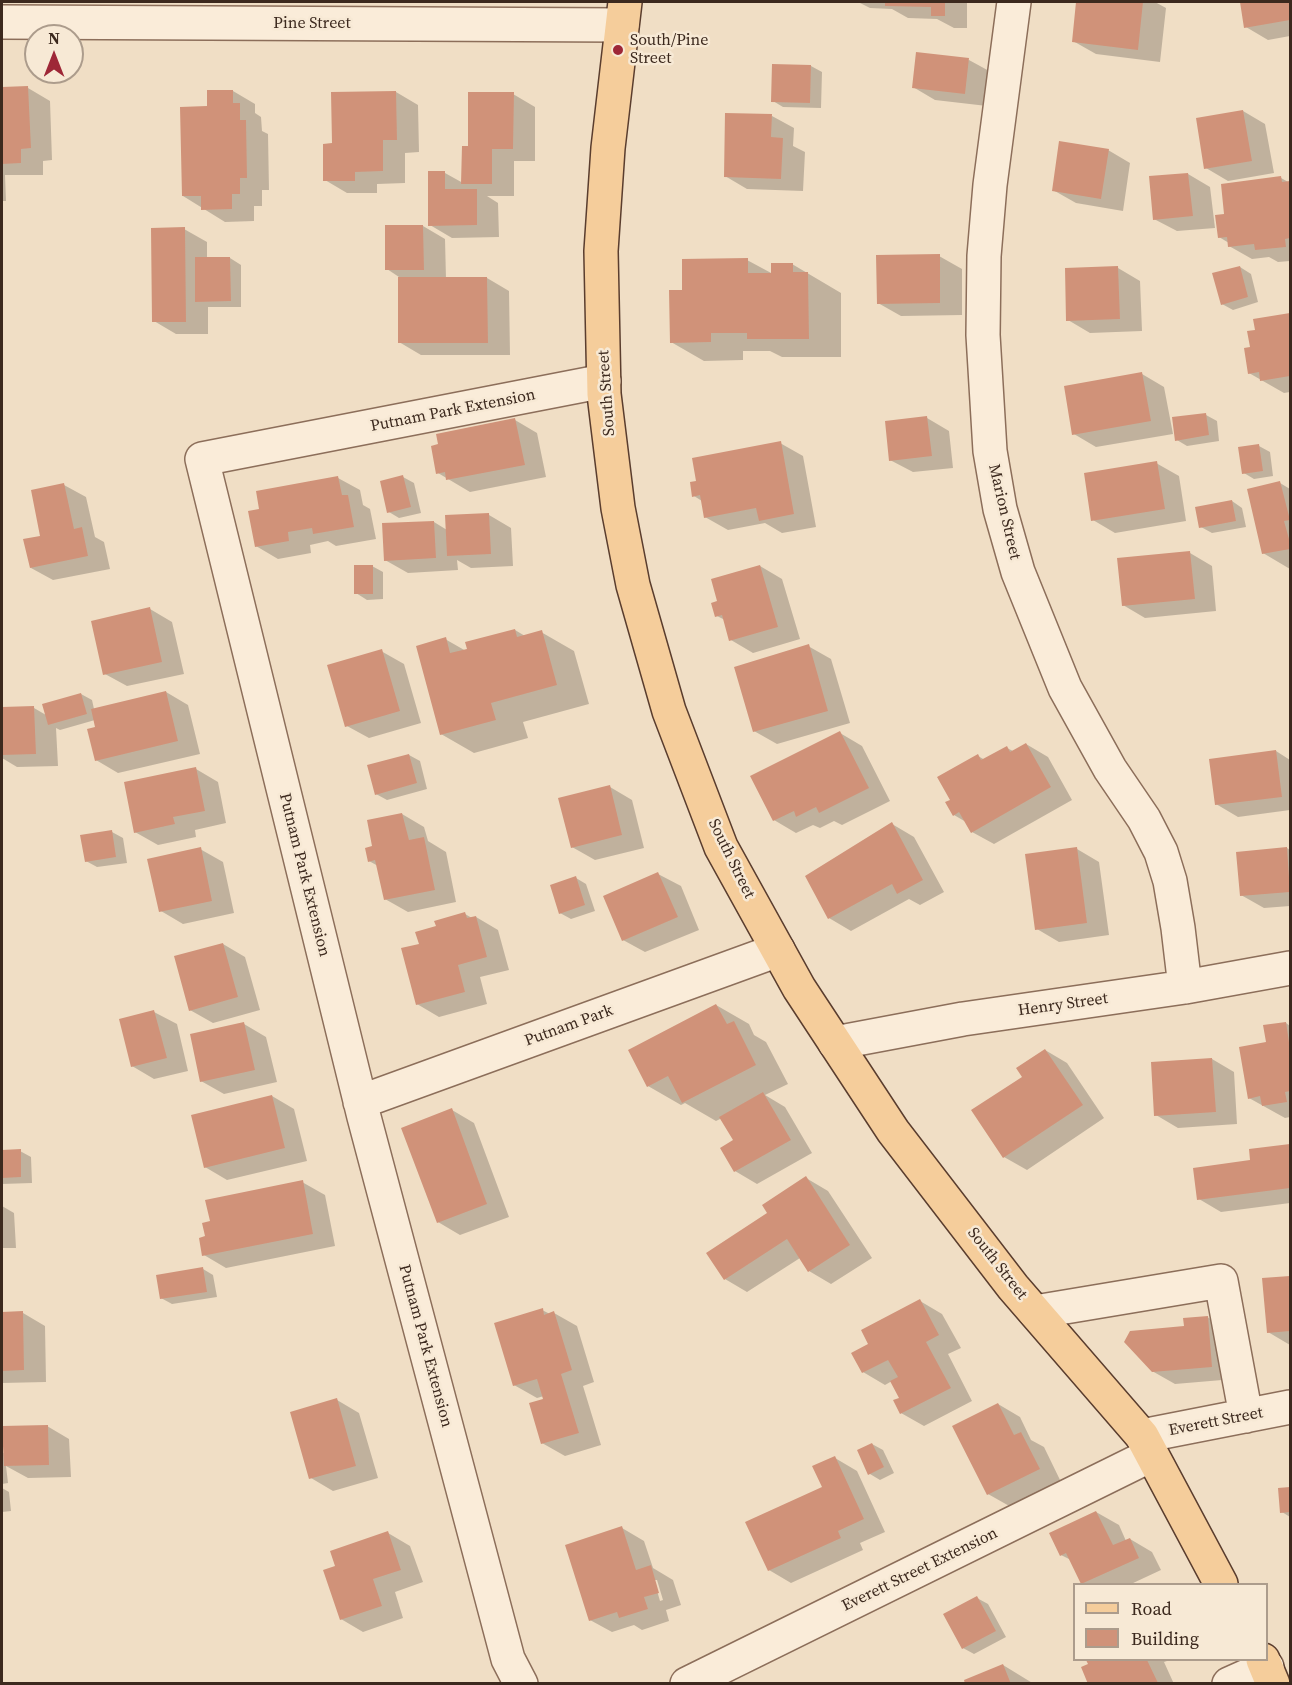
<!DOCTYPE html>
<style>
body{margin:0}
#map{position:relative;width:1292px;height:1685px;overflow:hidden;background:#f0dec5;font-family:"Source Serif 4",serif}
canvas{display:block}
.frame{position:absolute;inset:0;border:3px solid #3c291e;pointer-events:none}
.legend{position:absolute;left:1073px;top:1583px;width:195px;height:78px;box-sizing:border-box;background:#f7e9d5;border:2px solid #ac9c8c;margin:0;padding:8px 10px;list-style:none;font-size:18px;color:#3c291e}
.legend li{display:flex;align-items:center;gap:12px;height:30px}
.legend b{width:30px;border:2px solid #ac9c8c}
.north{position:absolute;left:24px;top:24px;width:60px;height:60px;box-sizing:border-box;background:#f7e9d5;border:2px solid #ac9c8c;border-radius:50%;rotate:0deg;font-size:16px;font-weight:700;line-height:24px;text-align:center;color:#3c291e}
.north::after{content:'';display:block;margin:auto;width:21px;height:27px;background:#9e2737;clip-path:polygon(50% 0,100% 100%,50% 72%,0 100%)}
</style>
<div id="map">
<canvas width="1292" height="1685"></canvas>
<div class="frame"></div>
<ul class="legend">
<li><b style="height:8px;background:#f5cd9b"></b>Road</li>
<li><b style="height:16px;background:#d09279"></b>Building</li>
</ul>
<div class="north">N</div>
</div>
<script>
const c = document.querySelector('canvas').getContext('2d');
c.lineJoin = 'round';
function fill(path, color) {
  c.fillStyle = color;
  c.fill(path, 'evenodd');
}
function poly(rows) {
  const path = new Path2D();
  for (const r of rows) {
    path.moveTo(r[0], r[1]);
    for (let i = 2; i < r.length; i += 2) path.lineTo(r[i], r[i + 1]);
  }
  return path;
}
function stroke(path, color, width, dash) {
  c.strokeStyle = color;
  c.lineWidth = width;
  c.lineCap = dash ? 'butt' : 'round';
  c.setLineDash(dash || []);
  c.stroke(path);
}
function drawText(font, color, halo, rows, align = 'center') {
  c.font = font + ' "Source Serif 4",serif';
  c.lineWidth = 5;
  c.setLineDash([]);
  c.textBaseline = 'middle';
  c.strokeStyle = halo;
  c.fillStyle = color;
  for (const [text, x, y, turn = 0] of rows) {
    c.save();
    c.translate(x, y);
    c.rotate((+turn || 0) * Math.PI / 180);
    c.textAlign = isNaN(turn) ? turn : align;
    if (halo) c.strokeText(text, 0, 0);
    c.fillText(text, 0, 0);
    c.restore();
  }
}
const shadow = poly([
 [858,2,967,2,967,28,954,28,937,19,908,18,892,9,870,8],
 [1078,2,1155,2,1166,8,1160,62,1096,54,1073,41],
 [1241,2,1290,2,1290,36,1268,40,1246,27],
 [969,60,991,72,987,106,935,100,913,87],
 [773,66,811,66,822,72,821,108,783,107,773,101],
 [28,88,50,101,52,160,43,161,43,175,5,175,6,201,2,201,2,89],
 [233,91,255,104,255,113,261,117,262,131,268,134,269,190,262,190,262,206,254,206,254,221,225,222,183,196,209,108],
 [396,92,418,105,419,152,405,153,405,183,377,184,377,193,347,193,325,180,333,144],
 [513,94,535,107,535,161,514,161,514,196,487,196,498,203,499,237,452,238,430,225,445,173,463,183,470,147],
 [1243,111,1265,124,1274,173,1228,181,1206,168],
 [772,116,794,128,793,146,805,152,803,191,747,189,725,176],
 [1108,150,1130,163,1123,211,1076,203,1053,190],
 [1188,174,1210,187,1215,228,1177,231,1154,219],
 [1281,178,1290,183,1290,261,1278,262,1269,257,1252,259,1229,246,1229,243,1219,237,1226,215],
 [423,226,445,239,446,279,487,278,509,291,510,355,421,355,399,342,399,277,387,269],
 [184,229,207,242,207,258,230,258,241,265,241,307,208,307,208,334,176,334,154,321],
 [939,256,962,269,962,315,901,316,878,303],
 [747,260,773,274,792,264,841,293,841,357,782,357,770,351,743,351,743,360,704,361,671,342,683,291],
 [1240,267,1251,274,1258,302,1233,310,1222,304],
 [1118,268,1140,281,1142,331,1090,333,1068,320],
 [1290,315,1290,392,1284,393,1249,373,1252,348,1256,331,1255,320],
 [1142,374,1164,387,1173,434,1096,447,1074,434],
 [1206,415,1217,421,1219,441,1187,446,1177,440],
 [927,418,949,431,953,468,913,472,890,460],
 [515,420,537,433,546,477,470,492,438,473],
 [780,443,803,456,816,527,782,533,765,523,728,530,705,517,702,501,694,496],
 [1259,446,1270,452,1273,476,1254,479,1244,473],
 [1156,463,1179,476,1186,521,1115,533,1093,520],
 [403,477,414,483,421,513,399,518,389,512],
 [338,478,360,490,363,505,370,509,376,539,336,546,328,541,310,545,311,553,278,559,256,546,261,510],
 [1280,483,1290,489,1290,569,1263,553],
 [64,485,86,497,95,537,104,542,110,569,53,580,31,568],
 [1232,501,1242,508,1246,527,1212,533,1201,527],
 [489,515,511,528,513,566,471,568,457,560,458,570,408,573,385,560,434,522,447,530],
 [1190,553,1212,566,1216,611,1145,618,1123,605],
 [372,566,383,572,383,599,367,600,356,593],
 [760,566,782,579,800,639,753,653,731,640,725,620,717,616,719,602],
 [150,609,172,622,184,674,127,686,105,674],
 [515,630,525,636,541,632,574,651,589,704,523,722,528,738,474,753,441,734,445,639,466,651],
 [808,646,831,659,850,723,777,744,754,731],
 [381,651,404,664,421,723,369,738,347,726],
 [166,692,188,705,200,754,118,773,96,760,97,728,95,720,60,730,56,728,58,766,17,767,2,758,2,709,34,708,46,715,81,694,92,700,94,709],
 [840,733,862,746,890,801,842,825,834,821,820,828,813,825,796,833,774,820],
 [1026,744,1048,757,1072,800,994,844,972,832,966,822,954,815,952,800,978,756,985,760,1007,748,1013,751],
 [1276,751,1290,760,1290,810,1238,817,1216,804],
 [409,755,420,761,427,789,387,800,376,794],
 [196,769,218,782,226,823,195,830,196,837,158,845,135,832],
 [610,787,632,800,644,848,595,860,572,847],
 [402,814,424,827,428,841,446,852,456,902,408,912,385,899,378,866,369,861,374,847],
 [892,824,914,837,944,892,920,905,909,899,851,931,829,918],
 [112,832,123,838,127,863,97,867,86,861],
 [1287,848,1290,850,1290,906,1264,908,1241,895],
 [200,849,223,862,234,913,183,924,161,911],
 [1077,849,1099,862,1109,935,1059,942,1037,929],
 [658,874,681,886,699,930,645,952,623,940],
 [576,878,586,884,595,911,571,919,560,913],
 [465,914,472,918,476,917,498,930,509,970,480,977,487,1004,439,1017,417,1004,420,945,438,928],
 [223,944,245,957,260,1010,213,1023,190,1010],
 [716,1005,749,1024,754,1035,766,1042,788,1084,765,1095,785,1107,812,1153,757,1184,735,1171,735,1140,722,1118,716,1121,685,1103,681,1105,648,1086],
 [154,1012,177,1024,188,1071,154,1079,132,1066],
 [1286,1023,1290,1026,1290,1117,1285,1118,1249,1098,1268,1043],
 [244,1024,266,1037,277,1082,224,1094,201,1081],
 [1045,1050,1067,1063,1104,1118,1027,1170,1004,1157,974,1111,1024,1077],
 [1212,1059,1234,1072,1237,1124,1178,1128,1156,1115],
 [272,1096,294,1109,307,1161,227,1180,205,1167],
 [452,1110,474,1123,509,1217,460,1235,438,1222],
 [1290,1145,1290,1203,1221,1212,1199,1199,1252,1162,1251,1151],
 [20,1151,31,1157,32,1183,2,1184,2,1152],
 [806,1178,828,1191,872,1258,831,1284,809,1271,800,1258,747,1292,725,1279,769,1214],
 [302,1182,325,1195,335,1246,226,1268,204,1255],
 [2,1206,14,1213,16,1248,2,1248],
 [203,1269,213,1275,217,1297,172,1304,161,1298],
 [1290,1277,1290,1345,1268,1332,1264,1279],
 [920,1301,942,1314,961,1348,948,1354,972,1401,924,1426,901,1413,901,1398,892,1381,885,1385,863,1372,870,1345],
 [542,1310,550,1314,554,1313,577,1326,594,1382,583,1386,601,1445,565,1456,542,1443,544,1396,537,1398,514,1385],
 [23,1313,45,1326,46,1382,2,1383,2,1314],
 [1207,1317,1230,1330,1234,1379,1175,1384,1152,1371,1185,1328],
 [337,1400,359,1413,378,1478,333,1491,311,1478],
 [998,1404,1020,1417,1031,1440,1044,1447,1061,1482,1011,1507,988,1494],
 [47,1426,69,1439,71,1477,28,1478,6,1466,8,1483,2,1484,2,1452,5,1454],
 [872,1444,883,1450,894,1473,880,1480,870,1474],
 [835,1458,857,1471,885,1532,860,1543,863,1550,791,1583,769,1570,824,1488],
 [2,1485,2,1488,9,1492,11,1511,2,1512],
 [1290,1489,1290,1517,1282,1512,1280,1490],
 [1096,1512,1119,1525,1126,1541,1130,1539,1152,1552,1161,1570,1131,1584,1082,1584,1071,1560,1061,1555],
 [622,1528,644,1541,653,1568,673,1580,681,1605,666,1610,669,1621,642,1630,634,1625,612,1632,590,1620],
 [654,1580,657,1580,663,1600,660,1601],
 [388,1533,410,1546,423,1582,395,1592,403,1618,363,1632,341,1619,337,1567],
 [977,1598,988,1604,1006,1637,974,1654,963,1648],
 [1088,1660,1170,1660,1164,1662,1174,1684,1090,1684,1090,1665],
 [1003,1665,1034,1684,967,1684]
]);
const building = poly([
 [885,2,945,2,945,16,931,16,931,7,885,6],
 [1076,2,1143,2,1138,50,1072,42],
 [1240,2,1290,3,1290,20,1244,28],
 [916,52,969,58,965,94,912,88],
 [772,64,811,65,810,103,771,102],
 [28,86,31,148,21,149,21,163,2,164,2,87],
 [207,90,233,90,233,103,240,103,240,120,246,120,247,178,240,178,240,194,232,194,232,209,201,210,201,196,182,196,180,107,207,106],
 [396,91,397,140,383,140,383,171,355,172,355,181,323,181,323,144,332,143,331,92],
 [468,92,514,92,513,149,492,149,492,184,461,184,462,146,468,146],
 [1243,110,1252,161,1204,169,1196,118],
 [725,113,772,114,771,137,783,138,781,179,724,177],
 [1059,141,1109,149,1101,199,1052,191],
 [428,171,445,171,445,189,477,189,477,225,428,226],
 [1188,173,1193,216,1153,220,1149,176],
 [1281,176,1282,182,1290,181,1290,238,1285,239,1286,247,1255,250,1254,244,1228,247,1227,237,1218,238,1215,215,1224,214,1221,184],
 [385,225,423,225,424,270,385,270],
 [185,227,186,322,152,322,151,228],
 [940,254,940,303,877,304,876,255],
 [195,257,230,257,231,301,195,302],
 [748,258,748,273,771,273,771,263,793,263,793,272,808,272,809,339,747,339,747,333,711,333,711,342,670,343,669,290,682,290,682,259],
 [1118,266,1120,319,1066,321,1065,268],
 [1240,266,1248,297,1221,305,1212,273],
 [398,277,487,277,488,343,398,343],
 [1290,313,1290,376,1260,381,1259,372,1248,374,1244,348,1250,347,1247,331,1255,330,1253,319],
 [1142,372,1151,421,1072,435,1064,386],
 [1206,413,1209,435,1175,441,1172,417],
 [927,416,932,456,889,461,885,421],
 [515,418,525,465,446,480,445,472,436,474,431,446,438,444,436,434],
 [781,441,794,514,759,521,756,508,704,518,700,495,692,497,690,482,696,481,692,458],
 [1259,444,1263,471,1242,474,1238,447],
 [1157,461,1165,509,1091,521,1084,473],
 [403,475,411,507,387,513,380,481],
 [338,476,342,495,348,495,354,527,313,534,312,528,288,532,289,541,255,547,248,511,259,509,256,491],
 [1280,481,1290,520,1284,521,1289,539,1290,539,1290,549,1262,554,1247,489],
 [64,483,74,529,82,527,88,556,30,568,23,539,40,536,31,490],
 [1232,500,1236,521,1199,528,1195,507],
 [489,513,491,554,447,556,445,515],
 [434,521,436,558,384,561,382,523],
 [1190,551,1195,599,1122,606,1117,558],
 [354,565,373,565,373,594,354,594],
 [760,565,778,627,729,641,722,615,715,617,711,603,717,601,711,579],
 [150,607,162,662,103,675,91,621],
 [515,629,517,637,542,630,557,685,491,703,496,720,440,735,416,646,446,637,450,653,467,649,465,642],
 [809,644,828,711,753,732,734,667],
 [382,649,400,711,345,727,327,665],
 [166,691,178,741,95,761,87,729,95,727,91,709],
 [81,693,87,714,48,725,42,704],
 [34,706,36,754,2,755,2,707],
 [840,731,869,788,819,813,816,807,796,817,794,811,773,821,750,776],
 [1026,743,1051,787,971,833,959,812,953,816,945,802,950,800,937,777,978,754,981,760,1007,746,1010,752],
 [1276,750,1282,797,1215,805,1209,759],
 [409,754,417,783,375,795,367,765],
 [196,767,205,811,173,817,175,824,134,833,124,782],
 [610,785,622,835,571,848,558,798],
 [402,813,409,840,424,837,435,890,384,900,375,860,368,862,365,848,372,846,367,820],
 [892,822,923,880,897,894,892,884,828,919,805,876],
 [112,830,116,857,85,862,80,835],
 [201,847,212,901,159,912,147,859],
 [1077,847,1087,923,1035,930,1025,854],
 [1287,847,1290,892,1240,896,1236,852],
 [658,872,678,917,622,941,603,896],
 [576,876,585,905,559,914,550,885],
 [465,912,467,918,476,916,487,957,458,965,465,992,416,1005,401,948,419,944,415,932,436,926,434,921],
 [223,943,238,997,189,1011,174,956],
 [716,1004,727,1024,734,1021,756,1065,682,1103,668,1076,647,1087,628,1050],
 [154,1010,167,1058,131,1067,119,1019],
 [244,1022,255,1070,200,1082,190,1034],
 [1286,1022,1290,1049,1290,1091,1285,1092,1287,1102,1262,1106,1260,1096,1248,1099,1239,1047,1266,1042,1263,1025],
 [1045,1049,1083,1105,1003,1158,971,1110,1022,1077,1016,1068],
 [1212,1058,1216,1112,1154,1116,1151,1062],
 [763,1092,791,1140,734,1172,720,1148,733,1140,719,1117],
 [272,1095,285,1148,204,1168,191,1115],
 [452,1108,487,1204,437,1223,401,1128],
 [1290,1144,1290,1188,1197,1200,1193,1168,1250,1160,1249,1149],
 [21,1149,21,1177,2,1178,2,1150],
 [806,1176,850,1245,808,1272,787,1239,724,1280,706,1253,767,1213,762,1205],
 [303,1180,313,1234,202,1256,199,1238,205,1236,202,1223,210,1221,205,1200],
 [203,1267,207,1292,160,1299,156,1275],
 [1290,1276,1290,1331,1267,1333,1262,1278],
 [920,1299,939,1335,926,1342,951,1388,900,1414,893,1400,899,1398,890,1381,898,1377,888,1360,862,1373,851,1353,868,1344,861,1330],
 [543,1308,544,1315,554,1311,572,1370,561,1374,579,1433,541,1444,529,1403,543,1399,537,1379,513,1386,494,1323],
 [23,1311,24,1370,2,1371,2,1312],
 [1208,1316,1212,1367,1152,1372,1124,1342,1130,1331,1184,1326,1183,1318],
 [337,1398,356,1466,309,1479,290,1412],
 [998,1403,1014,1435,1021,1432,1040,1469,987,1495,952,1426],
 [48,1425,49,1465,4,1466,2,1426],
 [872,1443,884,1467,868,1475,857,1450],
 [835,1456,864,1519,838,1531,841,1538,768,1571,745,1522,822,1487,812,1466],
 [1290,1487,1290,1512,1280,1513,1278,1488],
 [1096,1511,1113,1545,1130,1538,1139,1558,1081,1584,1066,1553,1060,1556,1049,1533],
 [622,1526,636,1570,651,1565,659,1593,644,1597,648,1609,619,1618,617,1612,589,1621,565,1545],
 [388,1531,401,1570,373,1579,382,1606,340,1620,323,1570,335,1566,330,1551],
 [977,1596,996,1631,962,1649,943,1614],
 [1086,1660,1147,1660,1158,1683,1088,1684,1081,1667,1088,1664],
 [1003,1664,1011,1684,965,1684,964,1680]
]);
const minor = poly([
 [1014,2,990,185,984,256,983,335,990,451,1000,509,1018,572,1065,688,1110,769,1144,819,1161,852,1170,881,1178,928,1185,987],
 [2,22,622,25],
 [835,1043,963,1019,1185,987,1290,968],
 [360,1102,778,950],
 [1035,1312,1221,1281,1246,1416],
 [1142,1436,1290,1407],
 [521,1684,508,1659,364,1117,202,459,604,381],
 [687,1684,1151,1455],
 [1229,1684,1267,1667]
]);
const major = poly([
 [625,2,608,148,601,251,604,394,618,508,633,585,669,711,721,847,799,988,893,1131,1013,1287,1142,1436,1221,1584],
 [1263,1660,1273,1684]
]);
const markers = [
 [618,50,6,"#9e2737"]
];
const streetNames = [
 ["Pine Street",312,24],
 ["South Street",607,393,-94],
 ["Putnam Park Extension",453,411,-11],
 ["Marion Street",1004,512,77],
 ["South Street",731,859,64],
 ["Putnam Park Extension",304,875,76],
 ["Henry Street",1063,1005,-8],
 ["Putnam Park",569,1026,-20],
 ["South Street",997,1264,52],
 ["Putnam Park Extension",425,1346,75],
 ["Everett Street",1216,1422,-11],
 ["Everett Street Extension",920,1570,-26]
];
const poiNames = [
 ["South/Pine",630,41],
 ["Street",630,59]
];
fill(shadow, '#0003');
fill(building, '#d09279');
stroke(minor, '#8c6e5a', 36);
stroke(major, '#5a3d2e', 36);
stroke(minor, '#faecd9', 33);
stroke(major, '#f5cd9b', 33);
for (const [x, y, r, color] of markers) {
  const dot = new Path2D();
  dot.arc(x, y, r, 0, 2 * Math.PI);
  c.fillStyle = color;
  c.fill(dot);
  stroke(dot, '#f7e9d5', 2);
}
drawText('16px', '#3c291e', '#f7e9d5', streetNames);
drawText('16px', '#3c291e', '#f7e9d5', poiNames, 'left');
</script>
